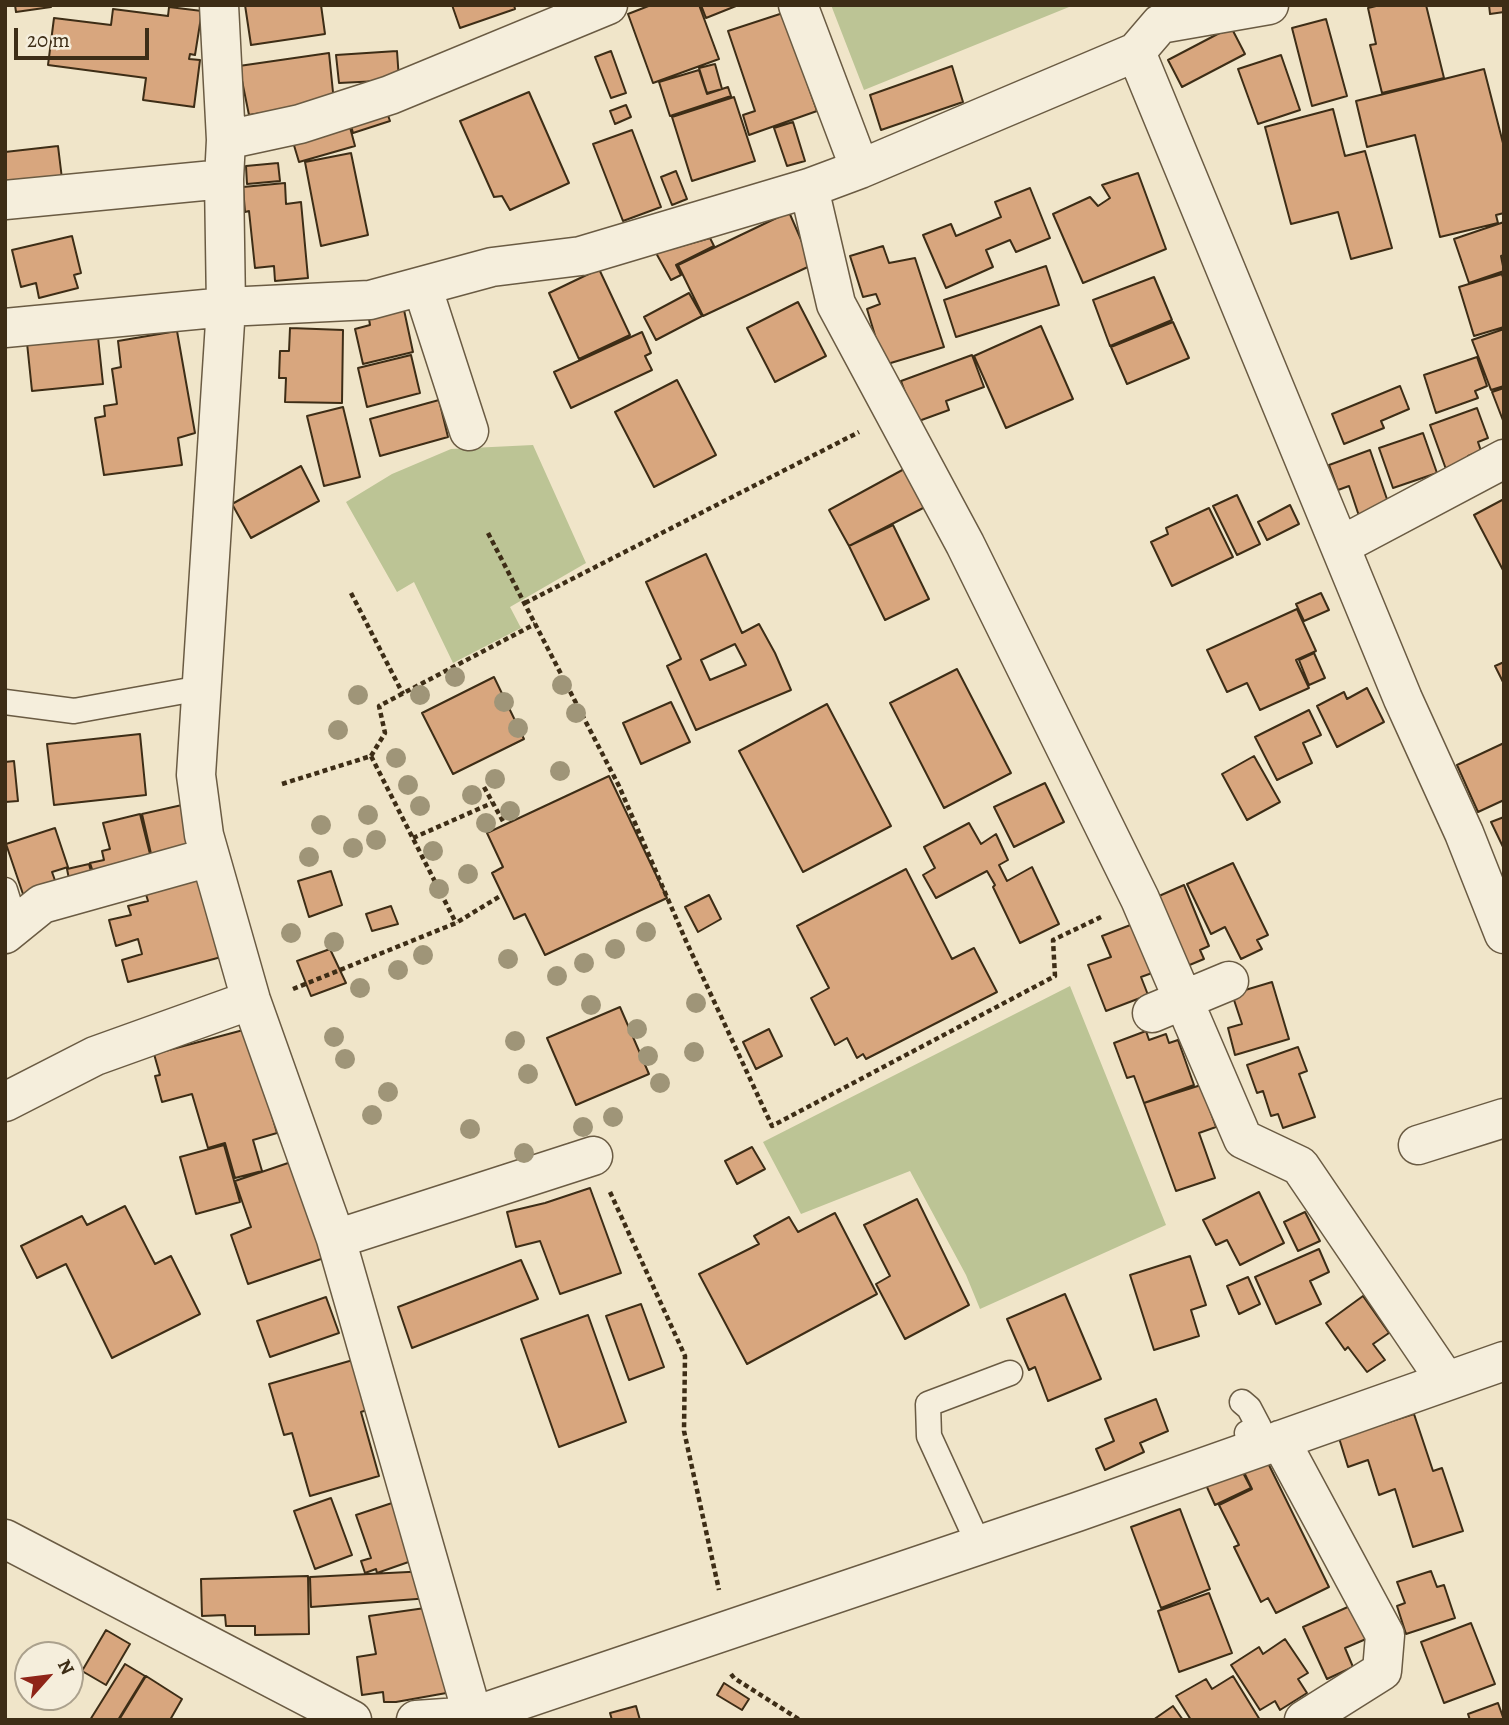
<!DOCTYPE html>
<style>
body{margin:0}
#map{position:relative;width:1509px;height:1725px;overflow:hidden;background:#f0e5c9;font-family:Alegreya,serif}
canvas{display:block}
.frame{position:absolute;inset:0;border:7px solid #3d2d16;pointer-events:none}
.north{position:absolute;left:14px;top:1641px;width:70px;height:70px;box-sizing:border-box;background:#f5eedc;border:2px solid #aba18d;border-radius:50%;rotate:62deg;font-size:19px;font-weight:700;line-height:28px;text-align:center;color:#3d2d16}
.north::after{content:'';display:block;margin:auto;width:24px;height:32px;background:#8f2418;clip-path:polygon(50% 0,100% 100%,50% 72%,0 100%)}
.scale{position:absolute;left:14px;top:28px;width:135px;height:32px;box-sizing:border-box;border:4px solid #3d2d16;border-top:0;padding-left:9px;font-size:21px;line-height:24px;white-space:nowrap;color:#3d2d16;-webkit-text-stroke:5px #f5eedc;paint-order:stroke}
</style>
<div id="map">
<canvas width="1509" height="1725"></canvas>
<div class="frame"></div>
<div class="north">N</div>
<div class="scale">20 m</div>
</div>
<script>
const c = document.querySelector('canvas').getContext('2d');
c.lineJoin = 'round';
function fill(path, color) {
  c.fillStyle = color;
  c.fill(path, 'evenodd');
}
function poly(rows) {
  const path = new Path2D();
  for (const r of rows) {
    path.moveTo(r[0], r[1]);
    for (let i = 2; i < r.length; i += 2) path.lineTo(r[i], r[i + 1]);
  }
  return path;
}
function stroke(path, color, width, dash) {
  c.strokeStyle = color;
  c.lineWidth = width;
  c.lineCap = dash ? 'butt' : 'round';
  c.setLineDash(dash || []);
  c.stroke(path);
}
const green = poly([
 [831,5,1074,5,864,90],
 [533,445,586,563,510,607,521,628,453,663,414,582,397,592,346,502,392,474,451,449],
 [1070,986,1166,1225,980,1309,966,1275,910,1171,801,1214,763,1142]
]);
const building = poly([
 [15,5,50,5,51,7,16,12,15,5],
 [245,5,321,5,325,34,251,45,245,5],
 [452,5,514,5,515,9,460,28,452,5],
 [651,5,699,5,719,59,653,83,628,14,651,5],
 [701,5,735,5,736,6,706,18,701,5],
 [1380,5,1426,5,1444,78,1382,93,1370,45,1376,44,1368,8,1380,5],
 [1489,5,1504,5,1504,12,1490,14,1489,5],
 [169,7,202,11,195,55,190,54,189,59,200,60,194,107,143,100,146,78,48,65,54,18,111,25,113,9,168,16,169,7],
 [783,13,817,111,749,135,743,115,755,111,728,31,783,13],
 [1326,19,1347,96,1312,106,1292,28,1326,19],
 [1231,27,1245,54,1182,87,1168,60,1231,27],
 [397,51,399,80,339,83,336,55,397,51],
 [611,51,626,93,611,98,595,57,611,51],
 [329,53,334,102,249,115,239,66,329,53],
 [1281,55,1300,110,1258,124,1238,69,1281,55],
 [715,64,722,89,707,93,699,68,715,64],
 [952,66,963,102,881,130,870,95,952,66],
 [1484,69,1504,147,1504,213,1496,215,1498,223,1440,237,1415,135,1367,147,1356,101,1484,69],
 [699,70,707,94,728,87,731,96,670,116,659,82,699,70],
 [529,92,569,183,510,210,502,196,494,197,460,121,529,92],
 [734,97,755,161,692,181,672,117,734,97],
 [384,104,390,121,353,133,348,115,384,104],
 [626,105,631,117,615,124,610,111,626,105],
 [1333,109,1345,156,1365,151,1392,248,1351,259,1338,212,1291,224,1265,127,1333,109],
 [347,116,355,146,299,162,290,132,347,116],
 [793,122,805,161,787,166,774,128,793,122],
 [632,130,661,207,623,221,593,144,632,130],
 [58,146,63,187,5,193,5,152,58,146],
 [351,153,368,235,321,246,305,162,351,153],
 [278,163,280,181,247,184,246,166,278,163],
 [676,171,687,199,672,205,661,177,676,171],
 [1138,173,1166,249,1083,283,1053,214,1090,197,1098,206,1110,198,1102,185,1138,173],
 [285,183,286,204,301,202,308,278,275,281,274,266,255,268,249,211,245,212,243,187,285,183],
 [1030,188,1050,238,1016,252,1010,240,986,250,993,267,946,288,923,235,951,224,956,236,1001,217,995,202,1030,188],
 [789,212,812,265,703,316,678,265,789,212],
 [1504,222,1504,255,1501,256,1504,271,1469,283,1454,239,1504,222],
 [72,236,81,273,74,275,78,288,39,298,36,283,21,287,12,250,72,236],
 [710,238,714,246,676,265,681,275,671,280,656,253,710,238],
 [883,246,889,263,915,258,944,347,884,365,867,309,880,304,876,294,863,297,850,256,883,246],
 [1046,266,1059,305,956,337,944,300,1046,266],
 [599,269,630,335,579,359,549,293,599,269],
 [1502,274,1504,281,1504,327,1474,336,1459,287,1502,274],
 [1154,277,1172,320,1110,346,1093,300,1154,277],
 [689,293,702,316,656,340,644,317,689,293],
 [798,302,826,356,775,382,747,328,798,302],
 [404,310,413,352,363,364,355,329,370,325,369,319,404,310],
 [1173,322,1189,358,1127,384,1111,347,1173,322],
 [1041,326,1073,399,1006,428,974,356,1041,326],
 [290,328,343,330,342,403,285,402,286,378,279,378,280,351,289,351,290,328],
 [1504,329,1504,386,1491,390,1472,340,1504,329],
 [177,331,195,433,178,438,182,465,104,475,95,418,105,416,104,406,117,404,112,369,121,367,118,341,177,331],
 [642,332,651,353,645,356,652,370,571,408,554,372,642,332],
 [98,337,103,384,32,391,27,343,98,337],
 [411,355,420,393,367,407,358,368,411,355],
 [972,355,984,387,946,401,949,410,916,422,901,381,972,355],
 [1477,357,1487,386,1475,391,1478,398,1436,413,1424,375,1477,357],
 [677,380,716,455,654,487,615,412,677,380],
 [1400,386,1409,409,1381,421,1384,428,1344,444,1332,414,1400,386],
 [1504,388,1504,423,1492,392,1504,388],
 [439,400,448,437,380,456,370,419,439,400],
 [343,407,360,477,324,486,307,416,343,407],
 [1477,408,1488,438,1478,442,1481,451,1468,456,1471,463,1447,472,1430,425,1477,408],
 [1423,433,1437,473,1393,488,1379,448,1423,433],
 [1370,450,1389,505,1359,516,1349,486,1338,490,1329,465,1370,450],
 [301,466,319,501,251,538,232,504,301,466],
 [906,468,927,506,849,546,829,510,906,468],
 [1237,495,1260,544,1237,555,1213,506,1237,495],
 [1504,499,1504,572,1474,515,1504,499],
 [1290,505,1299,524,1267,540,1258,522,1290,505],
 [1209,508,1233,557,1172,586,1151,542,1168,534,1166,528,1209,508],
 [893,525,929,599,885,620,849,546,893,525],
 [706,554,742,633,759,624,775,653,791,690,696,730,667,666,681,659,646,582,706,554],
 [735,644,746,665,710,680,701,660,735,644],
 [1321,593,1329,610,1304,621,1296,604,1321,593],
 [1297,609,1316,651,1296,660,1309,688,1260,710,1247,683,1227,692,1207,650,1297,609],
 [1314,653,1325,678,1309,685,1299,660,1314,653],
 [1504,662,1504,684,1495,666,1504,662],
 [957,669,1011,773,944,808,890,703,957,669],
 [494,677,524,739,453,774,422,713,494,677],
 [1367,688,1384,722,1337,747,1317,706,1344,692,1347,699,1367,688],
 [671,702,690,742,641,764,623,723,671,702],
 [827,704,891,826,803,872,739,751,827,704],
 [1309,710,1321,735,1303,743,1312,763,1277,780,1255,737,1309,710],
 [140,734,146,795,54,805,47,744,140,734],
 [1504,743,1504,800,1478,812,1457,765,1504,743],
 [1254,756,1280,802,1247,820,1222,774,1254,756],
 [14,761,18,801,5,802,5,762,14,761],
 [609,776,667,898,545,955,525,914,514,919,492,873,503,867,487,833,609,776],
 [1045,783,1064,822,1014,847,994,807,1045,783],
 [182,805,193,849,152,858,142,814,182,805],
 [140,814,152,862,94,875,90,863,104,860,102,851,110,849,103,823,140,814],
 [1504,817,1504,849,1491,822,1504,817],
 [969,823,981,844,996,834,1008,860,999,865,1007,881,1032,867,1059,924,1020,943,993,887,995,885,987,871,936,898,923,875,935,868,924,847,969,823],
 [55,828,68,867,52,872,57,886,24,897,6,844,55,828],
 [1233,863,1268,935,1257,940,1262,949,1241,959,1225,927,1211,934,1187,884,1233,863],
 [89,864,93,879,70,884,67,869,89,864],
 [906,869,952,959,974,948,997,992,866,1059,863,1054,857,1058,847,1038,835,1045,811,998,829,988,797,926,906,869],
 [331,871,342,905,309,917,298,881,331,871],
 [203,872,225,956,128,982,122,960,142,954,138,939,116,946,109,920,131,915,128,906,148,901,144,888,203,872],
 [1184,885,1209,946,1200,950,1204,959,1163,976,1134,907,1184,885],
 [709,895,721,919,698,932,685,907,709,895],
 [391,906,398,924,372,931,366,914,391,906],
 [1133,924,1152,973,1141,977,1148,995,1106,1011,1088,965,1111,957,1102,936,1133,924],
 [330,949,346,983,311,996,297,961,330,949],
 [1272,982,1289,1039,1235,1055,1228,1028,1242,1024,1232,994,1272,982],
 [620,1007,649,1074,576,1105,547,1038,620,1007],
 [247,1029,277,1133,253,1140,262,1171,235,1178,225,1143,208,1148,192,1094,162,1102,155,1076,160,1075,154,1054,247,1029],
 [769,1029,782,1056,756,1069,743,1042,769,1029],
 [1146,1031,1149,1040,1166,1034,1169,1043,1178,1040,1194,1085,1144,1103,1134,1076,1127,1078,1114,1043,1146,1031],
 [1298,1047,1307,1071,1299,1074,1315,1117,1283,1128,1278,1114,1271,1116,1263,1091,1257,1093,1247,1065,1298,1047],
 [1201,1085,1216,1127,1199,1133,1215,1178,1176,1191,1144,1103,1201,1085],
 [224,1145,240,1202,196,1214,180,1157,224,1145],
 [752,1147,765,1169,737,1184,725,1161,752,1147],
 [291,1162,324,1258,248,1284,231,1235,251,1227,235,1181,291,1162],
 [590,1188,621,1273,560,1294,540,1241,516,1247,507,1212,545,1203,590,1188],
 [1259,1192,1284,1243,1240,1265,1227,1240,1216,1245,1203,1220,1259,1192],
 [917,1199,969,1305,905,1339,876,1284,890,1276,864,1225,917,1199],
 [125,1206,155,1264,171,1256,200,1314,112,1358,66,1264,37,1278,21,1246,82,1216,87,1225,125,1206],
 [1305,1212,1320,1241,1298,1251,1284,1222,1305,1212],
 [835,1213,877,1294,747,1364,699,1274,759,1244,754,1236,789,1217,798,1232,835,1213],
 [1319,1249,1329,1272,1310,1281,1321,1304,1276,1324,1255,1277,1319,1249],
 [1190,1256,1206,1305,1191,1310,1199,1336,1154,1350,1130,1275,1190,1256],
 [521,1260,538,1299,412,1348,398,1307,521,1260],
 [1248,1277,1260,1304,1239,1314,1227,1286,1248,1277],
 [1065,1294,1101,1379,1048,1401,1035,1367,1029,1370,1007,1319,1065,1294],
 [1363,1296,1389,1333,1373,1344,1385,1360,1367,1372,1348,1347,1345,1350,1326,1323,1363,1296],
 [326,1297,339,1333,270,1357,257,1321,326,1297],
 [641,1304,664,1367,629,1380,606,1316,641,1304],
 [588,1315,626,1422,559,1447,521,1339,588,1315],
 [353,1360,367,1410,361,1412,379,1476,310,1496,292,1433,284,1435,269,1384,353,1360],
 [1156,1399,1168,1431,1140,1443,1144,1452,1105,1470,1096,1449,1114,1441,1105,1419,1156,1399],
 [1414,1414,1433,1471,1442,1468,1463,1531,1413,1547,1395,1489,1379,1495,1368,1460,1348,1467,1339,1438,1414,1414],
 [1266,1459,1329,1587,1276,1613,1268,1598,1261,1602,1234,1547,1239,1545,1219,1505,1252,1489,1243,1470,1266,1459],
 [1241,1469,1251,1488,1215,1505,1206,1485,1241,1469],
 [331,1498,352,1555,315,1569,294,1511,331,1498],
 [401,1500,420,1558,377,1573,376,1569,365,1573,361,1561,371,1558,356,1515,401,1500],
 [1180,1509,1210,1589,1161,1608,1131,1527,1180,1509],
 [428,1571,430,1598,311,1607,310,1577,428,1571],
 [1431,1571,1437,1587,1444,1585,1455,1618,1406,1634,1397,1606,1405,1603,1397,1582,1431,1571],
 [308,1576,309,1634,255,1635,255,1626,226,1626,225,1615,202,1616,201,1579,308,1576],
 [1209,1593,1232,1653,1179,1672,1158,1611,1209,1593],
 [439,1606,452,1692,396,1702,384,1702,383,1692,362,1695,357,1657,376,1654,369,1616,439,1606],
 [1350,1606,1366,1639,1345,1648,1353,1667,1327,1679,1303,1627,1350,1606],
 [1471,1623,1495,1684,1444,1703,1421,1642,1471,1623],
 [106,1630,130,1644,106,1685,82,1671,106,1630],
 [1285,1639,1308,1673,1298,1679,1307,1693,1280,1710,1275,1701,1260,1710,1231,1665,1259,1647,1263,1654,1285,1639],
 [125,1664,145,1676,118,1720,90,1720,125,1664],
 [146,1676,182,1699,170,1720,119,1720,146,1676],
 [1233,1676,1260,1720,1191,1720,1176,1696,1206,1679,1212,1689,1233,1676],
 [724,1683,749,1699,742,1710,717,1695,724,1683],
 [1498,1703,1504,1720,1470,1720,1468,1714,1498,1703],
 [636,1706,640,1720,612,1720,610,1713,636,1706],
 [1173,1706,1183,1720,1153,1720,1173,1706]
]);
const path = poly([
 [488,533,619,786,686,941,772,1126,1055,976,1053,940,1101,917],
 [351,593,403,694],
 [525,603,859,432],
 [371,756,385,733,379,706,535,624],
 [282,784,371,756,456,923],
 [484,787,504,823],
 [413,838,492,803],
 [293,989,456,923,502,895],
 [610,1192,685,1356,684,1431,719,1590],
 [731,1674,734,1678,800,1720]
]);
const lane = poly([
 [5,702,74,711,201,688],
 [5,890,16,925],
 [1242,1402,1249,1408,1259,1427,1247,1433,1254,1449],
 [979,1545,929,1436,928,1404,1010,1373]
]);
const street = poly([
 [219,5,226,140,224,179,226,307,196,775,204,835,251,1000,336,1239,474,1720],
 [798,5,860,169],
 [1136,52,1403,699,1464,833,1504,934],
 [226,140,300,124,390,95,608,5],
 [809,188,836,304,965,544,1140,899,1243,1139,1300,1166,1446,1381],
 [5,200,224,179],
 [422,286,469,431],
 [5,328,226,307,370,300,492,267,581,256,809,188,860,169,1136,52,1160,24,1269,5],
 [1340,546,1504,459],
 [5,934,42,904,210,857],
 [1152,1013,1229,981],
 [5,1102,95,1056,251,1000],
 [1418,1145,1504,1118],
 [336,1239,593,1156],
 [1280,1440,1385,1635,1382,1671,1304,1720],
 [5,1539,352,1720],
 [416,1720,474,1716,1077,1512,1504,1361]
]);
const trees = [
 [455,677],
 [562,685],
 [358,695],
 [420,695],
 [504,702],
 [576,713],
 [518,728],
 [338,730],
 [396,758],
 [560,771],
 [495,779],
 [408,785],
 [472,795],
 [420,806],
 [510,811],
 [368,815],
 [486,823],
 [321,825],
 [376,840],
 [353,848],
 [433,851],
 [309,857],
 [468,874],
 [439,889],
 [646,932],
 [291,933],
 [334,942],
 [615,949],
 [423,955],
 [508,959],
 [584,963],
 [398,970],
 [557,976],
 [360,988],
 [696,1003],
 [591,1005],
 [637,1029],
 [334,1037],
 [515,1041],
 [694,1052],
 [648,1056],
 [345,1059],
 [528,1074],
 [660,1083],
 [388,1092],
 [372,1115],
 [613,1117],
 [583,1127],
 [470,1129],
 [524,1153]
];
fill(green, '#bcc495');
fill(building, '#d8a67e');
stroke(building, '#3d2d16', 2);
stroke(lane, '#6a5b43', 27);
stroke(street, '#6a5b43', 41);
stroke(path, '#3d2d16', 4.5, [5, 3.5]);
stroke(lane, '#f5eedc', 24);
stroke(street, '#f5eedc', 38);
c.fillStyle = '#9f9578';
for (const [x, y] of trees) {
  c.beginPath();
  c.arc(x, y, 10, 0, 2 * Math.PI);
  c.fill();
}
</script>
